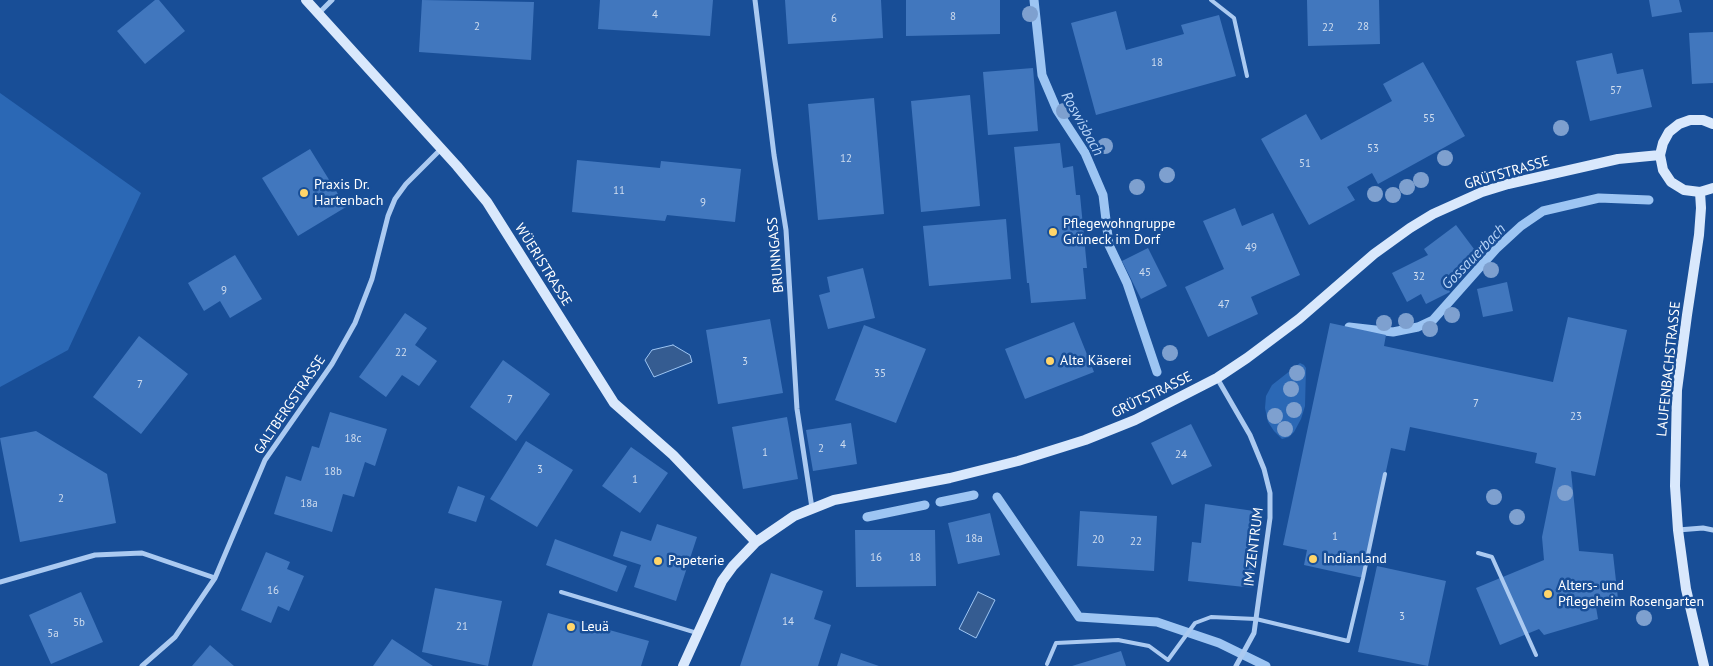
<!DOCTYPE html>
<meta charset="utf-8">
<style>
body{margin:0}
canvas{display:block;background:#184e97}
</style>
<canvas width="1713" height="666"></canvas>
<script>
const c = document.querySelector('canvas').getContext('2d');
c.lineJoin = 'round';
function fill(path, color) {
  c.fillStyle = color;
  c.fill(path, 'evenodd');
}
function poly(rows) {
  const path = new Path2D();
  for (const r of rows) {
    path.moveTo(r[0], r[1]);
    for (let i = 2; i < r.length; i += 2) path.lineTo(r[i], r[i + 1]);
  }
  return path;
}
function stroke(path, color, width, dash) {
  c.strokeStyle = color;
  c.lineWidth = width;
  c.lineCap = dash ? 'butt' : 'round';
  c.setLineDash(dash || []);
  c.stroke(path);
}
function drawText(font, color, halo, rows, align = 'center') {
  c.font = font + ' "PT Sans",sans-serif';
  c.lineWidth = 5;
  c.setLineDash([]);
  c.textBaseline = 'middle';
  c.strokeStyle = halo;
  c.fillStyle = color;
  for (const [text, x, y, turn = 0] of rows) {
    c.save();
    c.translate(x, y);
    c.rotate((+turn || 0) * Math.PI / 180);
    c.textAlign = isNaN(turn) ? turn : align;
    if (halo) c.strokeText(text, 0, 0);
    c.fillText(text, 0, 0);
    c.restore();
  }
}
const green = poly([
 [0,93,141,193,68,350,0,387],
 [1300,363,1304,365,1306,368,1305,406,1301,419,1294,432,1289,437,1282,439,1274,431,1268,422,1265,408,1266,396,1272,385]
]);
const water = poly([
 [673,345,690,355,692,362,654,377,645,360,652,350,673,345],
 [978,592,995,600,976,638,959,629,978,592]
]);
const stream = poly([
 [1034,0,1042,75,1057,110,1085,153,1103,195,1109,245,1127,283,1157,372],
 [1349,327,1393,332,1418,327,1433,320,1496,249,1521,226,1543,211,1599,198,1649,200],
 [997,497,1079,617,1157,622,1219,643,1266,666],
 [940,502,974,495],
 [867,517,925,505]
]);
const building = poly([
 [155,0,159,0,185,31,145,64,117,31],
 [422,0,534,2,531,60,419,52],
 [600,0,713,0,710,36,598,29],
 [785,0,881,0,883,38,788,44],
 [906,0,1000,0,1000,34,906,36],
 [1307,0,1379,0,1380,44,1308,46],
 [1649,0,1679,0,1682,12,1652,17],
 [1116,11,1126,50,1184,34,1181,25,1219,15,1236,76,1096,115,1071,23],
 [1713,32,1713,83,1692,84,1689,33],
 [1612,53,1617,74,1643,69,1652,107,1590,121,1576,61],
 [1423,62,1465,136,1378,184,1372,173,1347,187,1355,200,1309,225,1261,139,1306,114,1321,140,1392,101,1383,84],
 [1033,68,1038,131,988,135,983,72],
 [970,95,980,206,921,212,911,101],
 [874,98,884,214,818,220,808,104],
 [1060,143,1063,168,1073,166,1076,195,1080,195,1087,268,1083,268,1086,299,1031,303,1029,283,1027,283,1014,147],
 [310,149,346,207,298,236,262,178],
 [577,160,660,168,661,161,741,169,735,222,667,215,665,221,572,212],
 [1235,208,1242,226,1273,213,1300,275,1251,297,1258,314,1208,337,1185,287,1224,269,1203,221],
 [1006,219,1011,279,929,286,923,226],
 [1456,225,1480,257,1445,282,1450,292,1426,304,1421,294,1407,302,1392,273,1428,255,1424,249],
 [1148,248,1167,286,1141,299,1122,261],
 [235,255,262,299,230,318,220,301,204,311,188,283],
 [863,268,875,318,828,329,819,295,830,292,827,277],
 [1507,282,1513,311,1483,317,1477,289],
 [405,313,427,328,415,345,437,361,419,386,402,375,386,397,359,377],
 [1568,317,1627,330,1595,476,1571,471,1579,551,1613,554,1618,599,1595,601,1598,619,1544,635,1539,629,1500,645,1476,588,1544,560,1542,537,1556,468,1535,463,1537,453,1410,427,1405,451,1391,448,1363,578,1304,565,1307,550,1283,545,1330,323,1386,335,1384,346,1553,382],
 [770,319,783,393,718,404,706,330],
 [1074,322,1094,372,1025,399,1005,349],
 [864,325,926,349,896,423,835,400],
 [139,336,188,374,141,434,93,397],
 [503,360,550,394,516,441,470,407],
 [330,412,387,429,375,466,365,462,354,497,343,494,332,532,274,514,286,476,301,481,312,446,319,448],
 [787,417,798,479,743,489,732,427],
 [851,423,857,464,813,471,806,430],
 [1191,424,1212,466,1172,485,1151,443],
 [36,431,107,474,116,523,20,542,0,438],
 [526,441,573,470,537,527,490,499],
 [631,447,668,473,640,513,602,486],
 [458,486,485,496,476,522,448,513],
 [1205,504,1254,511,1254,588,1188,581,1192,542,1201,543],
 [1080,511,1157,516,1154,571,1077,566],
 [990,513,1000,555,958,564,948,523],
 [657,524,697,537,676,601,634,587,641,565,613,556,621,531,651,541],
 [855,530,935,530,936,586,856,587],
 [555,539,627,566,617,592,546,565],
 [266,552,290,562,287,569,304,576,289,611,278,606,271,623,241,610],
 [1377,566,1446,581,1428,666,1358,652],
 [771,573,823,591,814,619,831,625,818,666,740,666],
 [435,588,502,601,488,666,422,652],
 [81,592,103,642,51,664,29,615],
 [548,613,649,641,641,666,532,666],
 [392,639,433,666,373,666],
 [210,645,234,666,192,666],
 [1121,651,1126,666,1072,666],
 [841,653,879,666,837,666]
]);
const lane = poly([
 [1211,0,1234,18,1247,76],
 [1478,553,1492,557,1536,655],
 [561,592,697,633],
 [1047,664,1056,643,1118,640,1149,646,1168,660,1195,623,1211,617,1256,619,1348,641,1363,578,1385,474]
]);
const street = poly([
 [755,0,774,155,786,230,797,409,812,508],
 [319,13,332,0],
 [1217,378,1250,435,1264,469,1270,493,1270,518,1254,633,1236,666],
 [1678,530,1703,528,1713,530],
 [0,582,95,555,142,553,215,578],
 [142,666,175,637,215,578,265,460,332,364,355,323,372,279,388,216,395,199,406,184,441,149]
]);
const secondary = poly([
 [306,0,457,166,487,202,614,403,673,455,756,542],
 [1713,124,1703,120,1690,120,1679,124,1669,132,1663,143,1660,155,1663,170,1671,182,1684,190,1700,192,1713,188],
 [1700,192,1701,208,1699,235,1687,315,1677,390,1675,486,1678,530,1686,589,1704,666],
 [683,666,714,598,722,581,733,566,756,542,794,516,834,500,950,478,1018,461,1085,440,1135,420,1217,378,1247,358,1299,319,1374,254,1410,228,1433,214,1482,192,1508,184,1618,159,1660,155]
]);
const trees = [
 [1030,14],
 [1064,111],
 [1561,128],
 [1105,146],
 [1445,158],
 [1167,175],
 [1421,180],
 [1137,187],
 [1407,187],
 [1375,194],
 [1393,195],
 [1491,270],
 [1452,315],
 [1406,321],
 [1384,323],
 [1430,329],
 [1170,353],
 [1297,373],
 [1291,389],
 [1294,410],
 [1275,416],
 [1285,429],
 [1565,493],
 [1494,497],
 [1517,517],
 [1644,618]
];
const markers = [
 [304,193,5,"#ffd56a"],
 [1053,232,5,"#ffd56a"],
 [1050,361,5,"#ffd56a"],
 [1313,559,5,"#ffd56a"],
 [658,561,5,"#ffd56a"],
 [1548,594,5,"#ffd56a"],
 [571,627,5,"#ffd56a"]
];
const numberNames = [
 ["4",655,15],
 ["8",953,17],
 ["6",834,19],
 ["2",477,27],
 ["28",1363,27],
 ["22",1328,28],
 ["18",1157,63],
 ["57",1616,91],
 ["55",1429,119],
 ["53",1373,149],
 ["12",846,159],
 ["51",1305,164],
 ["11",619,191],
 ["9",703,203],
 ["49",1251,248],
 ["45",1145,273],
 ["32",1419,277],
 ["9",224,291],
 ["47",1224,305],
 ["22",401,353],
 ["3",745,362],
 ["35",880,374],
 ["7",140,385],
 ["7",510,400],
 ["7",1476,404],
 ["23",1576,417],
 ["18c",353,439],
 ["4",843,445],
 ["2",821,449],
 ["1",765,453],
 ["24",1181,455],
 ["3",540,470],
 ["18b",333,472],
 ["1",635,480],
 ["2",61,499],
 ["18a",309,504],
 ["1",1335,537],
 ["18a",974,539],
 ["20",1098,540],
 ["22",1136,542],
 ["16",876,558],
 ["18",915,558],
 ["16",273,591],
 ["3",1402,617],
 ["14",788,622],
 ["5b",79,623],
 ["21",462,627],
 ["5a",53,634]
];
const streetNames = [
 ["GRÜTSTRASSE",1507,173,-16],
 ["BRUNNGASS",776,255,-95],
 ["WÜERISTRASSE",543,265,58],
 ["LAUFENBACHSTRASSE",1669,369,-84],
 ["GRÜTSTRASSE",1152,395,-26],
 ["GALTBERGSTRASSE",290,405,-56],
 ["IM ZENTRUM",1254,547,-83]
];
const poiNames = [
 ["Praxis Dr.",314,185],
 ["Hartenbach",314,201],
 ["Pflegewohngruppe",1063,224],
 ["Grüneck im Dorf",1063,240],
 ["Alte Käserei",1060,361],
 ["Indianland",1323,559],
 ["Papeterie",668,561],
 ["Alters- und",1558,586],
 ["Pflegeheim Rosengarten",1558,602],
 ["Leuä",581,627]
];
const waterNames = [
 ["Roswisbach",1082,124,61],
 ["Gossauerbach",1474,257,-46]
];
fill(green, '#2b68b5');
fill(water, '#355c91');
stroke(water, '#9dc5f3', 1);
stroke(stream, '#9dc5f3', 9);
fill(building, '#4177be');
stroke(lane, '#abcaf1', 4);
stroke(street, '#abcaf1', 5);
stroke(secondary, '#d9e8fc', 10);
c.fillStyle = '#7ea0cf';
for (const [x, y] of trees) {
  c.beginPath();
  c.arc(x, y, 8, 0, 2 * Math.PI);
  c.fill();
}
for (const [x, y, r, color] of markers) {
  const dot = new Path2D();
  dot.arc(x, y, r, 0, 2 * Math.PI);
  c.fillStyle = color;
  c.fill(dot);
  stroke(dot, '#184e97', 2);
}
drawText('11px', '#d0ddef', null, numberNames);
drawText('14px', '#fff', '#184e97', streetNames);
drawText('14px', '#fff', '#184e97', poiNames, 'left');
drawText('italic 15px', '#b7d4f8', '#184e97', waterNames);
</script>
